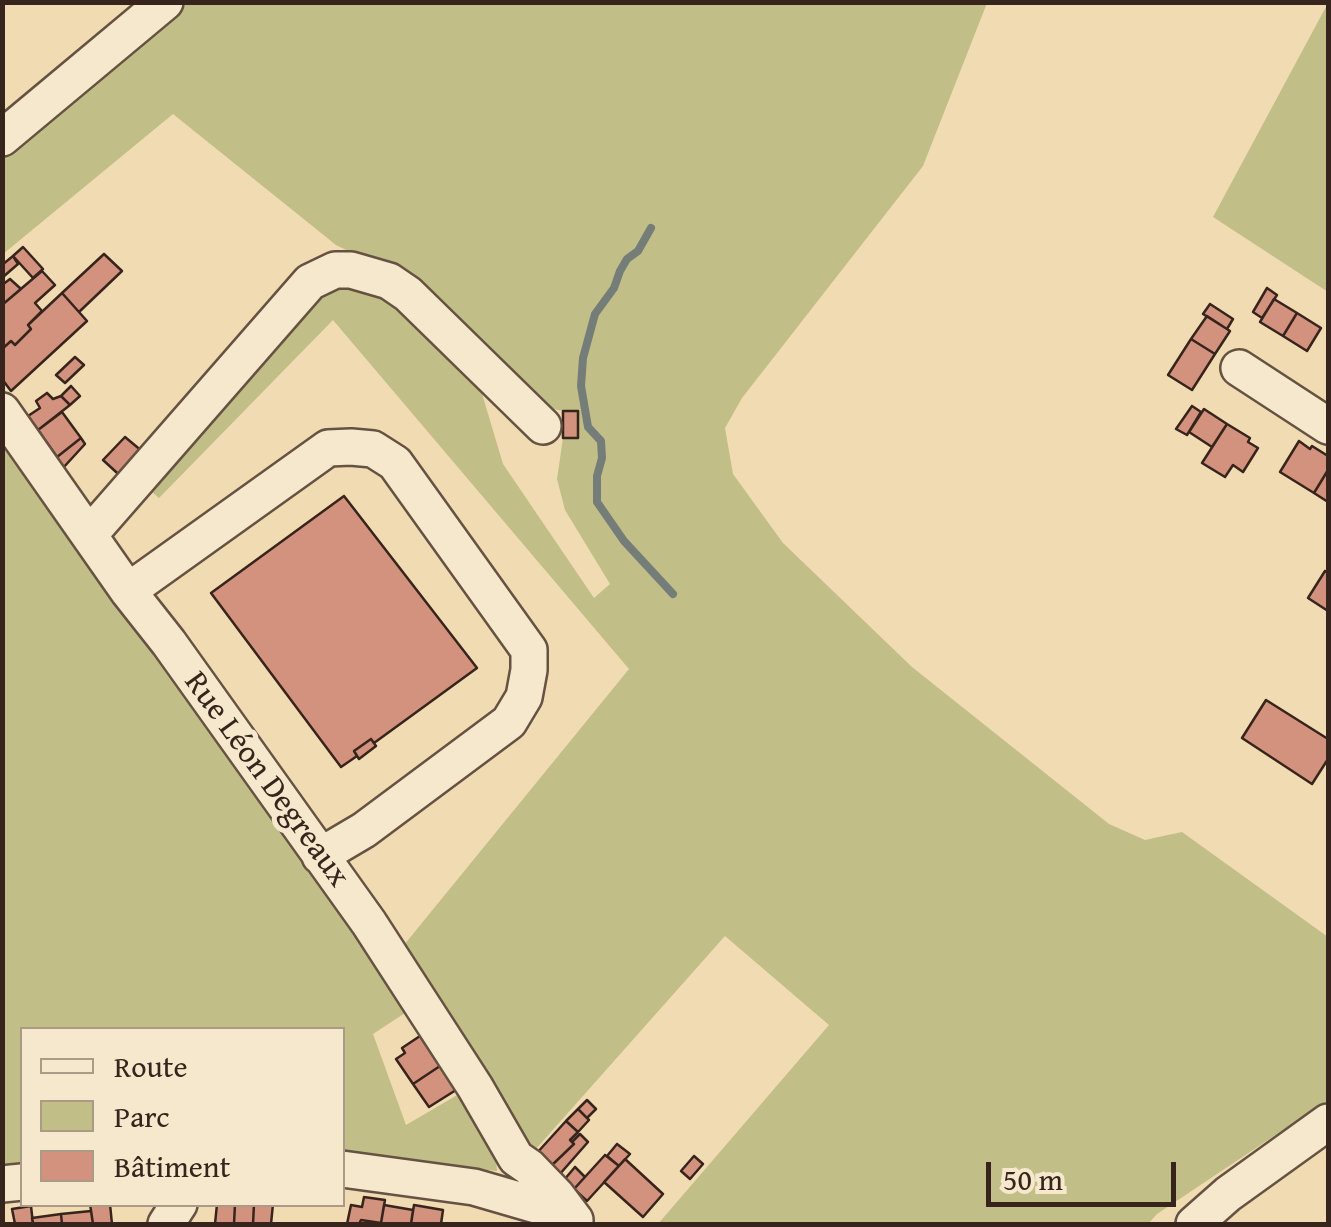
<!DOCTYPE html>
<meta charset="utf-8">
<style>
body{margin:0}
#map{position:relative;width:1331px;height:1227px;overflow:hidden;background:#f1dbb2;font-family:"Gentium Book Plus",serif}
canvas{display:block}
.frame{position:absolute;inset:0;border:5px solid #37241c;pointer-events:none}
.legend{position:absolute;left:20px;top:1027px;width:325px;height:180px;box-sizing:border-box;background:#f6e8cd;border:2px solid #aa9a86;margin:0;padding:12px 18px;list-style:none;font-size:30px;color:#37241c}
.legend li{display:flex;align-items:center;gap:20px;height:50px}
.legend b{width:50px;border:2px solid #aa9a86}
.scale{position:absolute;left:986px;top:1162px;width:190px;height:45px;box-sizing:border-box;border:5px solid #37241c;border-top:0;padding-left:12px;font-size:30px;line-height:35px;white-space:nowrap;color:#37241c;-webkit-text-stroke:8px #f6e8cd;paint-order:stroke}
</style>
<div id="map">
<canvas width="1331" height="1227"></canvas>
<div class="frame"></div>
<ul class="legend">
<li><b style="height:12px;background:#f6e8cd"></b>Route</li>
<li><b style="height:28px;background:#c1be87"></b>Parc</li>
<li><b style="height:28px;background:#d3927d"></b>Bâtiment</li>
</ul>
<div class="scale">50 m</div>
</div>
<script>
const c = document.querySelector('canvas').getContext('2d');
c.lineJoin = 'round';
function fill(path, color) {
  c.fillStyle = color;
  c.fill(path, 'evenodd');
}
function poly(rows) {
  const path = new Path2D();
  for (const r of rows) {
    path.moveTo(r[0], r[1]);
    for (let i = 2; i < r.length; i += 2) path.lineTo(r[i], r[i + 1]);
  }
  return path;
}
function stroke(path, color, width, dash) {
  c.strokeStyle = color;
  c.lineWidth = width;
  c.lineCap = dash ? 'butt' : 'round';
  c.setLineDash(dash || []);
  c.stroke(path);
}
function drawText(font, color, halo, rows, align = 'center') {
  c.font = font + ' "Gentium Book Plus",serif';
  c.lineWidth = 10;
  c.setLineDash([]);
  c.textBaseline = 'middle';
  c.strokeStyle = halo;
  c.fillStyle = color;
  for (const [text, x, y, turn = 0] of rows) {
    c.save();
    c.translate(x, y);
    c.rotate((+turn || 0) * Math.PI / 180);
    c.textAlign = isNaN(turn) ? turn : align;
    if (halo) c.strokeText(text, 0, 0);
    c.fillText(text, 0, 0);
    c.restore();
  }
}
const green = poly([
 [188,3,987,3,923,166,742,398,725,428,733,474,783,543,912,667,1109,824,1145,840,1182,832,1328,937,1328,1100,1157,1214,1148,1224,658,1224,829,1025,725,936,535,1150,433,994,404,945,629,669,333,320,159,498,144,485,326,279,403,301,480,387,503,464,594,598,610,584,565,510,557,479,563,438,578,438,578,411,563,411,539,406,387,270,336,245,173,114,3,254,3,155],
 [1328,3,1328,292,1213,217],
 [2,440,408,1011,373,1034,406,1125,459,1094,496,1157,497,1171,343,1155,342,1030,22,1030,22,1168,3,1170]
]);
const stream = poly([
 [651,228,638,251,627,259,620,271,614,288,595,314,583,358,581,386,588,427,601,441,602,458,597,476,597,502,624,541,673,594]
]);
const building = poly([
 [23,247,43,269,33,278,13,256,23,247],
 [104,254,122,271,79,312,62,293,104,254],
 [13,256,18,264,3,277,2,265,13,256],
 [42,271,55,285,35,303,42,311,28,325,31,329,15,345,11,341,2,349,2,305,42,271],
 [10,279,21,289,2,305,2,285,10,279],
 [1267,288,1277,295,1262,318,1253,312,1267,288],
 [62,293,87,321,11,391,2,379,2,349,11,341,15,345,31,329,28,325,62,293],
 [1274,299,1297,313,1283,336,1260,322,1274,299],
 [1210,304,1233,319,1227,329,1203,314,1210,304],
 [1297,313,1321,328,1307,351,1283,336,1297,313],
 [1207,316,1230,331,1215,354,1191,339,1207,316],
 [1191,339,1215,354,1192,390,1168,375,1191,339],
 [75,357,84,365,65,383,56,375,75,357],
 [71,386,80,396,70,405,61,396,71,386],
 [47,393,53,399,61,396,70,405,38,430,28,416,40,408,36,401,47,393],
 [1192,406,1201,412,1187,435,1176,429,1192,406],
 [1204,409,1227,424,1212,447,1189,432,1204,409],
 [563,411,578,411,578,438,563,438,563,411],
 [62,412,81,438,57,457,38,430,62,412],
 [1227,424,1250,438,1248,442,1258,448,1243,472,1233,465,1225,477,1202,463,1227,424],
 [125,437,149,457,127,482,103,460,125,437],
 [81,438,85,444,63,468,57,457,81,438],
 [1299,441,1310,449,1312,446,1328,456,1328,470,1314,493,1280,472,1299,441],
 [1328,470,1328,502,1314,493,1328,470],
 [344,496,477,668,374,743,371,739,354,751,357,756,341,767,211,593,344,496],
 [1325,571,1328,573,1328,611,1308,598,1325,571],
 [1266,700,1328,739,1328,759,1312,784,1242,738,1266,700],
 [371,739,376,746,359,759,354,751,371,739],
 [420,1036,440,1066,413,1084,396,1059,405,1053,402,1048,420,1036],
 [440,1066,456,1090,429,1107,413,1084,440,1066],
 [587,1100,596,1109,587,1118,578,1109,587,1100],
 [578,1109,589,1120,578,1132,566,1121,578,1109],
 [566,1121,578,1132,570,1140,574,1144,550,1167,536,1154,566,1121],
 [580,1134,588,1142,559,1175,550,1167,574,1144,572,1142,580,1134],
 [617,1144,630,1154,619,1166,607,1156,617,1144],
 [605,1155,619,1166,587,1201,574,1189,605,1155],
 [694,1156,703,1164,690,1179,681,1171,694,1156],
 [625,1159,663,1194,643,1217,604,1182,625,1159],
 [575,1167,585,1177,574,1189,564,1180,575,1167],
 [364,1197,385,1200,381,1223,361,1220,359,1224,347,1224,351,1205,362,1207,364,1197],
 [90,1204,110,1204,112,1224,93,1224,90,1204],
 [217,1204,235,1204,234,1224,215,1224,217,1204],
 [235,1204,254,1204,253,1224,234,1224,235,1204],
 [254,1204,273,1204,271,1224,253,1224,254,1204],
 [384,1205,413,1210,411,1224,359,1224,361,1220,381,1223,384,1205],
 [414,1205,443,1210,441,1224,411,1224,414,1205],
 [31,1206,33,1224,15,1224,12,1209,31,1206],
 [91,1211,93,1224,62,1224,61,1214,91,1211],
 [61,1214,62,1224,33,1224,32,1218,61,1214]
]);
const minor = poly([
 [2,138,165,2],
 [1239,368,1328,426],
 [2,411,128,591,169,643,369,923,475,1087,516,1158,529,1167,557,1196,575,1220],
 [89,535,310,282,335,270,351,270,389,281,408,294,543,426],
 [128,591,328,448,351,447,373,449,395,463,529,650,529,670,524,697,509,722,364,830,320,856],
 [342,1169,474,1187,553,1210,575,1220],
 [2,1184,22,1182],
 [166,1224,179,1204],
 [1194,1224,1228,1194,1328,1122]
]);
const streetNames = [
 ["Rue Léon Degreaux",266,780,54]
];
fill(green, '#c1be87');
stroke(stream, '#757d78', 8);
fill(building, '#d3927d');
stroke(building, '#37241c', 2.5);
stroke(minor, '#665242', 40);
stroke(minor, '#f6e8cd', 35);
drawText('32px', '#37241c', '#f6e8cd', streetNames);
</script>
